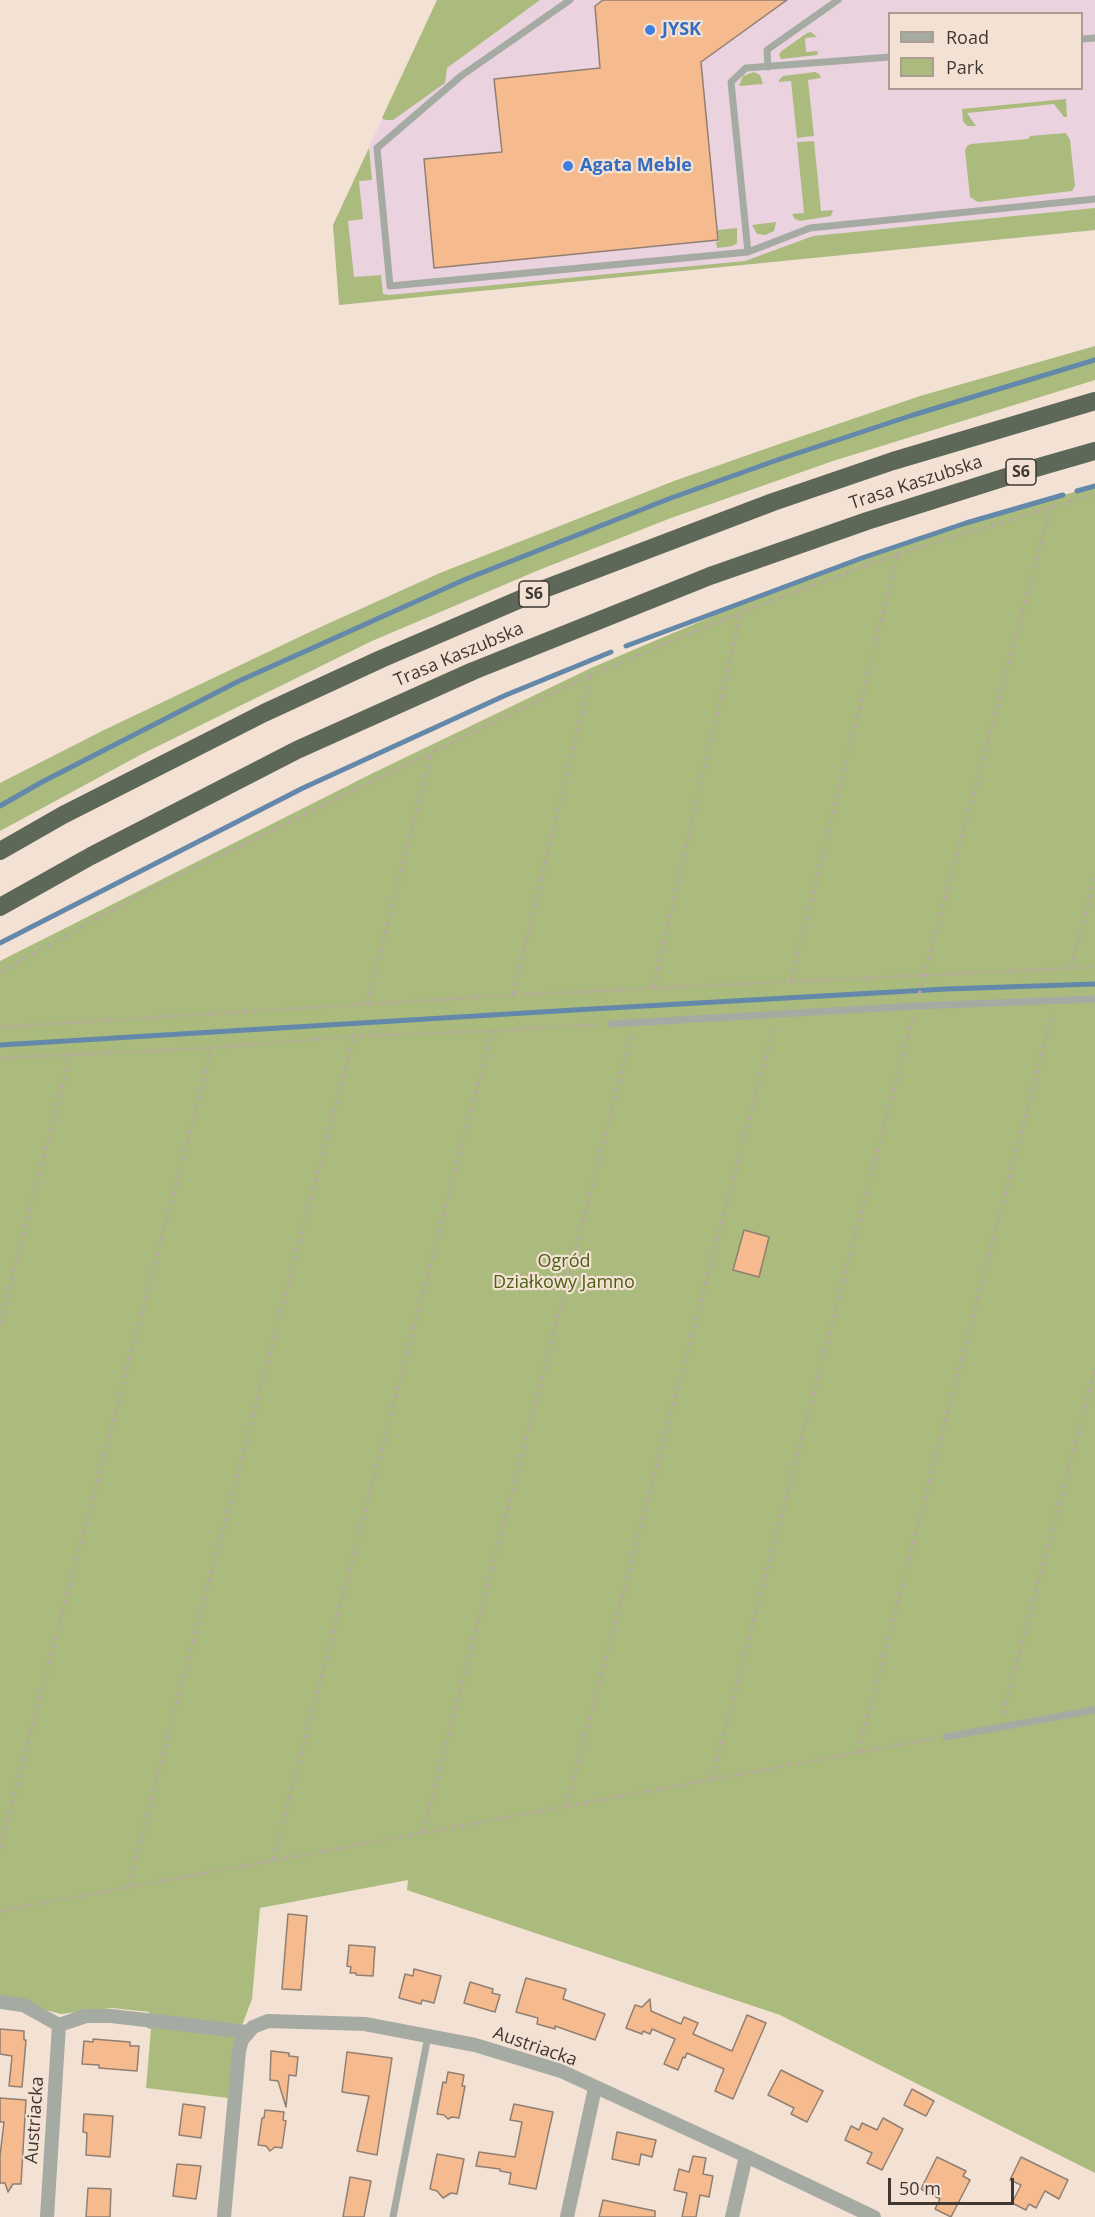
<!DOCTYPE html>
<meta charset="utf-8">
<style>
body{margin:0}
#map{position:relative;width:1095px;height:2217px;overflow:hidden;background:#f3e1d4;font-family:"Open Sans",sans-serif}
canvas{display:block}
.legend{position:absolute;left:888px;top:12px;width:195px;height:78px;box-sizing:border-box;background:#f3e1d4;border:2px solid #ab9d93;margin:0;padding:8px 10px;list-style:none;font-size:18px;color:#3e3732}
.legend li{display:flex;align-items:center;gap:12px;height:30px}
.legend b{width:30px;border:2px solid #ab9d93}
.scale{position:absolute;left:888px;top:2178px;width:126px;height:27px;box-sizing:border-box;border:3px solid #3e3732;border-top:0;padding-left:8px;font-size:18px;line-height:21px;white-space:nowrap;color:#3e3732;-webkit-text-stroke:4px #f3e1d4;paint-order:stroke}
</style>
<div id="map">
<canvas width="1095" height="2217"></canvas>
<ul class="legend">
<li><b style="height:8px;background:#a5aaa3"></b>Road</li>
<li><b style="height:16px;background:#aabb7d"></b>Park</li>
</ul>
<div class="scale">50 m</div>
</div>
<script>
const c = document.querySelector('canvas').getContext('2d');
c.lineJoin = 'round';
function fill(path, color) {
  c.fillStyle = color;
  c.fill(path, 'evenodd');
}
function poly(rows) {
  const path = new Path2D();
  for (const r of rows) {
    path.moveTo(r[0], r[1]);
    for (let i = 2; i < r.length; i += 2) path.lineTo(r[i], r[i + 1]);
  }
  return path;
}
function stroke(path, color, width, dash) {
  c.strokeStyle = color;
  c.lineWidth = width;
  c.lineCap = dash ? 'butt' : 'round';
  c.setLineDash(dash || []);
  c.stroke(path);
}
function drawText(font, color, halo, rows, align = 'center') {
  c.font = font + ' "Open Sans",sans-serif';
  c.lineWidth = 4.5;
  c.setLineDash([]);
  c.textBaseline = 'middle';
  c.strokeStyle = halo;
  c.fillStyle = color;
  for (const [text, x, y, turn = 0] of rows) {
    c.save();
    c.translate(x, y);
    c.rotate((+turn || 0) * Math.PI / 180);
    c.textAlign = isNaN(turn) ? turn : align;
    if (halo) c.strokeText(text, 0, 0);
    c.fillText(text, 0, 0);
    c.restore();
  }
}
const commercial = poly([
 [437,0,1095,0,1095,230,339,305,333,225],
 [890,14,1082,14,1082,88,890,88]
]);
const green = poly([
 [437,0,540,0,447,68,445,83,393,120,385,120,382,118],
 [811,32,817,37,805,38,806,52,818,51,817,55,781,59,779,54,783,50,807,33],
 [754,72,760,75,763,84,739,86,743,76],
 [815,72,819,74,821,78,808,80,814,136,797,138,791,81,779,82,779,80,783,76],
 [1066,99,1067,117,1064,117,1054,104,967,113,976,126,967,126,963,121,962,109],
 [1066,133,1070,140,1075,186,1072,191,978,202,970,197,965,150,967,146,971,144,1028,139,1030,136],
 [814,141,821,211,833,210,831,216,800,221,795,219,792,214,804,213,797,142],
 [369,148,372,180,359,181,363,219,348,221,354,277,381,275,383,294,389,295,745,261,813,236,1095,208,1095,230,339,305,333,225],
 [776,222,774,231,765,235,757,234,752,225],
 [737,228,737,243,733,246,717,248,716,242,719,241,718,230],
 [1095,346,1095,380,833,461,671,518,539,570,372,641,142,754,0,831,0,783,102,731,314,630,440,573,674,481,782,443,920,396],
 [1095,486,1095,2173,780,2015,407,1890,408,1880,260,1908,252,1999,233,2049,228,2098,146,2088,151,2029,147,2028,149,2012,112,2008,61,2014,46,2010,27,2000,0,1997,0,961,373,773,591,668,727,610,917,537]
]);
const stream = poly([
 [1077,491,1095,486],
 [626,646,862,558,966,523,1063,495],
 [0,806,42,782,239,681,466,579,671,498,780,459,913,415,1095,360],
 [0,943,303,788,506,695,611,652],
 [0,1045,574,1010,946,989,1095,984]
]);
const building = poly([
 [603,0,787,0,701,62,718,240,434,268,424,159,502,152,494,79,600,68,595,6,603,0],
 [744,1230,769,1237,759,1277,733,1270,744,1230],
 [288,1914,307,1916,301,1990,282,1989,288,1914],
 [349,1945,375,1947,373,1976,356,1975,356,1973,350,1973,351,1967,347,1966,349,1945],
 [414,1969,441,1976,434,2003,422,2000,421,2004,399,1998,405,1974,413,1976,414,1969],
 [526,1978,566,1989,563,1999,605,2014,595,2040,555,2026,555,2029,537,2024,538,2018,516,2012,526,1978],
 [470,1982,493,1989,492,1993,500,1995,495,2012,464,2003,470,1982],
 [650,1999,651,2011,681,2024,684,2017,698,2023,693,2034,732,2051,747,2015,766,2023,733,2099,715,2091,724,2069,687,2053,685,2058,683,2057,678,2070,664,2064,675,2039,652,2029,650,2034,643,2031,642,2034,626,2028,635,2005,642,2007,650,1999],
 [0,2029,24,2031,24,2040,26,2040,22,2087,9,2086,12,2056,0,2054,0,2029],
 [93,2039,130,2042,130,2046,139,2046,137,2071,99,2068,99,2065,82,2064,84,2041,93,2042,93,2039],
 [271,2051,289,2053,289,2056,298,2057,296,2076,289,2075,286,2107,278,2081,270,2080,271,2051],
 [347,2052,392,2058,377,2155,357,2151,369,2096,342,2092,347,2052],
 [781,2070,823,2091,807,2122,791,2114,794,2108,768,2095,781,2070],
 [448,2072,464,2075,462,2086,465,2086,459,2118,452,2117,448,2119,444,2115,437,2114,443,2082,446,2083,448,2072],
 [912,2089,934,2101,926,2116,904,2105,912,2089],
 [0,2098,26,2100,21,2184,13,2184,8,2192,5,2183,0,2183,0,2156,4,2122,0,2122,0,2098],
 [183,2104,205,2107,201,2138,179,2135,183,2104],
 [514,2104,553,2112,536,2189,509,2184,511,2173,500,2171,500,2169,476,2166,479,2152,515,2157,522,2122,510,2120,514,2104],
 [265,2110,284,2112,283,2120,286,2121,282,2148,275,2147,270,2151,266,2146,258,2145,262,2118,264,2118,265,2110],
 [84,2114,113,2116,110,2157,86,2155,87,2133,83,2132,84,2114],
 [883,2118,903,2129,882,2170,867,2163,872,2153,845,2140,851,2126,859,2130,862,2123,877,2130,883,2118],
 [617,2132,656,2140,652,2157,641,2154,639,2165,612,2159,617,2132],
 [437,2154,464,2159,457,2194,451,2193,443,2198,437,2191,430,2189,437,2154],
 [693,2156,706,2158,703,2174,713,2176,709,2197,700,2195,696,2217,682,2217,687,2193,674,2190,679,2169,689,2172,693,2156],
 [937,2157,966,2171,963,2176,970,2180,951,2217,935,2209,940,2199,921,2189,937,2157],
 [1021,2157,1068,2180,1059,2199,1045,2191,1036,2208,1029,2204,1026,2210,1012,2203,1021,2185,1010,2180,1021,2157],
 [177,2164,201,2166,196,2199,173,2196,177,2164],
 [350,2177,371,2181,364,2217,343,2217,350,2177],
 [88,2188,111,2189,110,2217,86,2217,88,2188],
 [603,2200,655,2211,655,2217,599,2217,603,2200]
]);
const path = poly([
 [1071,968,1095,877],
 [0,972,147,891,591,675,741,612,898,554,1095,494],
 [791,981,898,554],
 [653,988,741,612],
 [513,995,591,675],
 [919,995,1051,507],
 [367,1004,431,754],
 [0,1027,513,995,1095,967],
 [0,1058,212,1048,354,1036,492,1031,600,1024],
 [0,1324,70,1055],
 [1003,1714,1095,1370],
 [858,1753,1053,1012],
 [712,1779,913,1016],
 [566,1807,774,1026],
 [423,1832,632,1033],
 [0,1848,212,1048],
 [273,1860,492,1031],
 [128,1887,354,1036],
 [0,1911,936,1738]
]);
const lane = poly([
 [570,0,461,76,377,148,390,286,748,252],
 [1082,39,1095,38],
 [890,57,746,68,731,82,748,252,810,228,1095,199],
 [768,67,767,50,838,0],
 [611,1024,916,1006,1095,999],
 [946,1737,1095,1710],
 [393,2217,428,2036]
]);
const street = poly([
 [0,2002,23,2005,59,2025,86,2016,111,2016,248,2032],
 [47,2217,59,2025],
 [224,2217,239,2051,242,2040,253,2027,268,2021,365,2024,475,2045,561,2071,746,2156,874,2217],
 [567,2217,595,2088],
 [732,2217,746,2156]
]);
const highway = poly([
 [0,851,63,815,264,713,381,659,544,589,773,502,893,461,1095,401],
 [0,907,91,856,297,750,473,671,710,576,867,521,1025,471,1095,451]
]);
const markers = [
 [650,30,6,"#3f7fe0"],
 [568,166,6,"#3f7fe0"]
];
const shields = [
 [1021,472,30],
 [534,594,30]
];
const shieldNames = [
 ["S6",1021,472],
 ["S6",534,594]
];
const shopNames = [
 ["JYSK",662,30],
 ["Agata Meble",580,166]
];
const streetNames = [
 ["Trasa Kaszubska",916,483,-18],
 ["Trasa Kaszubska",459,655,-23],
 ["Austriacka",535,2047,19],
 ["Austriacka",35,2120,-86]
];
const parkNames = [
 ["Ogród",564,1262],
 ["Działkowy Jamno",564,1283]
];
fill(commercial, '#ead3df');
fill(green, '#aabb7d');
stroke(stream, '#6488a9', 5);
fill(building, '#f5ba8d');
stroke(building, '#907f73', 1.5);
stroke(path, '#b8a99f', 3, [4.5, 4.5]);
stroke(lane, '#a5aaa3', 7);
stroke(street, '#a5aaa3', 14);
stroke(highway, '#5e6858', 18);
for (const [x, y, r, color] of markers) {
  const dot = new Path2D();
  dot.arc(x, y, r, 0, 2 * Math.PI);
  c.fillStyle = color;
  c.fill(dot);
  stroke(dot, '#f3e1d4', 2);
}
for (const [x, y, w] of shields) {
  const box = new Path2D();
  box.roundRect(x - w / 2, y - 13, w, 26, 4.5);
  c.fillStyle = '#f3e1d4';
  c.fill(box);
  stroke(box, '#3e3732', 1.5);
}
drawText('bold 16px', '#3e3732', null, shieldNames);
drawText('bold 18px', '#366cbe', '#f3e1d4', shopNames, 'left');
drawText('18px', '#3e3732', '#f3e1d4', streetNames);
drawText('18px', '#4f5e15', '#f3e1d4', parkNames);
</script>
